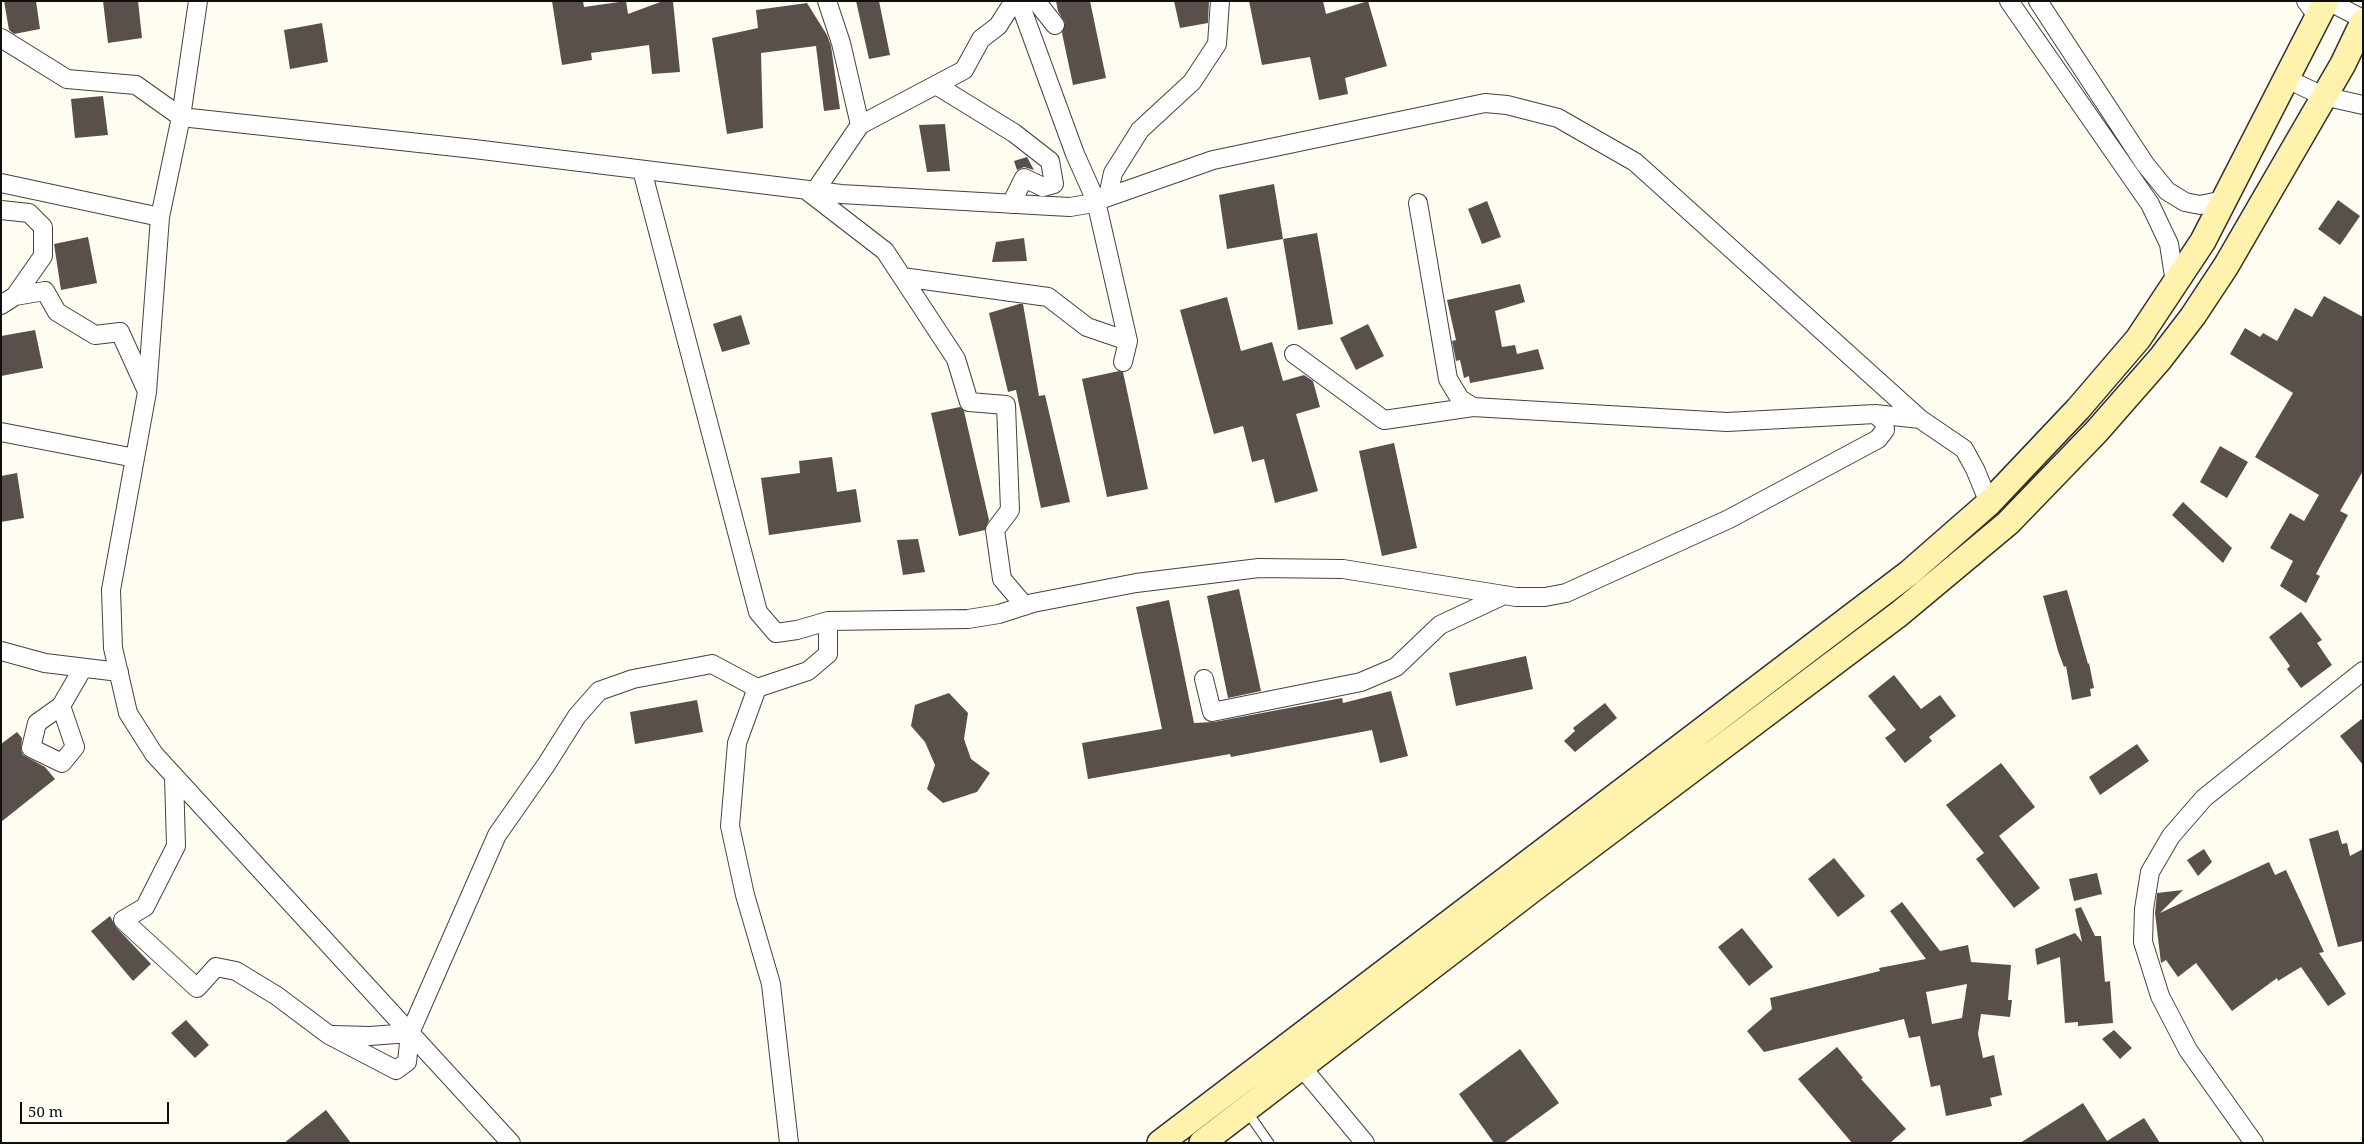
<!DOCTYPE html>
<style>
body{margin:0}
#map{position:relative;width:2364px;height:1144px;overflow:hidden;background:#fffcf2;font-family:"Noto Serif",serif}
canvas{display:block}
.frame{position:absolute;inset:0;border:2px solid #0f0f0f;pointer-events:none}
.scale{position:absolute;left:20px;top:1102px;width:149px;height:22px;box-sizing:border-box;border:2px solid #0f0f0f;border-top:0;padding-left:6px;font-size:15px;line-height:18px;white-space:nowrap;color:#0f0f0f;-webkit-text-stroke:4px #fff;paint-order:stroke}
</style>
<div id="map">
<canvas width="2364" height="1144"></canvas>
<div class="frame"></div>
<div class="scale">50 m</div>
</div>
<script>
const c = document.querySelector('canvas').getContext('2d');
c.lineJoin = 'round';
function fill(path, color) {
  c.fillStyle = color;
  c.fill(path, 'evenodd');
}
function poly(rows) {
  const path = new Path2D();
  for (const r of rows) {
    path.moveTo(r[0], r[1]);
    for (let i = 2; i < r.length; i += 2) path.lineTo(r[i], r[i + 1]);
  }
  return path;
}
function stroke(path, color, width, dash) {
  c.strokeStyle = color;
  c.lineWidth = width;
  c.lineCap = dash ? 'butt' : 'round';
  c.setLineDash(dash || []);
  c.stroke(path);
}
const building = poly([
 [4,1,36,1,40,29,14,34,9,30],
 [103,1,138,1,142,38,108,43],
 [552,1,583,1,584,7,626,1,628,14,663,1,673,1,680,72,652,74,649,45,591,53,592,60,562,65],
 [856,1,879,1,890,55,869,59],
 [1056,1,1090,1,1106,78,1073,85,1062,33,1065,23,1058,11],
 [1174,1,1209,1,1208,23,1180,28],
 [1249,1,1323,1,1326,14,1368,1,1387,66,1345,78,1348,94,1319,100,1310,57,1262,65],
 [807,3,827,35,831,46,840,109,824,111,816,46,761,53,763,128,727,134,712,38,758,28,756,10],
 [322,23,328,62,290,69,284,30],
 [103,96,108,135,75,138,71,99],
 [945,124,950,171,927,172,919,125],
 [1027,157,1034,170,1024,167,1017,170,1014,161],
 [1274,184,1283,239,1227,249,1219,195],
 [2338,200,2360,216,2340,245,2318,229],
 [1487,201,1501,237,1482,244,1468,209],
 [1317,233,1333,324,1298,330,1283,239],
 [88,237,97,283,61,290,54,244],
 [1024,238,1027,261,992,262,996,242],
 [1520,284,1525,302,1495,311,1502,347,1515,345,1517,354,1538,349,1544,369,1470,383,1469,376,1464,378,1460,360,1456,361,1452,341,1456,340,1447,300],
 [2324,296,2363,317,2363,471,2340,511,2348,515,2316,574,2320,576,2306,603,2280,586,2293,561,2270,548,2290,513,2304,521,2319,495,2255,457,2293,393,2230,354,2245,328,2260,337,2263,333,2277,341,2295,308,2312,317],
 [1227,297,1241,351,1272,342,1283,381,1304,375,1313,381,1320,407,1296,414,1318,491,1275,503,1264,459,1252,462,1243,426,1214,434,1180,310],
 [1019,304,1023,304,1039,396,1045,395,1070,502,1041,508,1016,390,1008,392,989,313],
 [741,315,750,344,722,352,713,324],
 [1368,324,1384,356,1356,370,1340,338],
 [35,330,43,368,1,376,1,336],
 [1119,371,1123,372,1148,489,1107,497,1082,379],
 [960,407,964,411,989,520,985,530,959,536,931,413],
 [1394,443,1417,548,1382,556,1359,451],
 [2220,446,2248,462,2227,498,2200,482],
 [832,457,837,492,856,489,861,522,769,535,761,478,800,473,799,461],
 [17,473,24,518,1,522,1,476],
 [2183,502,2232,548,2223,563,2172,515],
 [918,539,925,572,903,575,897,540],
 [1239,589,1261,691,1228,698,1207,596],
 [2067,590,2088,664,2089,663,2094,688,2090,689,2091,696,2072,700,2066,666,2064,667,2058,651,2043,596],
 [1169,600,1194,723,1214,722,1342,698,1343,703,1391,691,1408,756,1380,763,1372,730,1231,757,1230,754,1088,779,1082,743,1162,729,1136,607],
 [2301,612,2322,640,2317,643,2332,665,2301,688,2287,669,2290,666,2269,637],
 [1526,656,1533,689,1456,706,1449,673],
 [1894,675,1921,709,1940,695,1956,716,1929,737,1932,741,1905,763,1885,738,1896,730,1868,696],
 [949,693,968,713,964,739,971,759,990,773,977,792,943,803,927,789,935,765,925,742,911,726,915,705],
 [697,700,703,732,635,744,630,712],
 [1605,703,1617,718,1575,752,1564,741,1575,731,1573,728],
 [2363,718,2363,765,2340,736],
 [17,732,22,738,21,750,23,755,45,767,55,779,1,822,1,744],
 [2137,744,2149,761,2100,795,2089,777],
 [2001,763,2035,807,1999,836,2040,888,2014,908,1976,859,1984,853,1946,805],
 [2338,830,2342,844,2347,843,2350,856,2363,849,2363,941,2338,947,2309,839],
 [2204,849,2212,862,2198,876,2187,860],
 [1834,858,1865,896,1838,917,1808,879],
 [2269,862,2275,875,2286,870,2324,952,2319,953,2346,994,2328,1006,2301,967,2278,981,2277,978,2232,1011,2196,963,2178,977,2166,960,2161,963,2155,913,2157,893,2183,890,2160,913],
 [2097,873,2102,894,2074,901,2069,879],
 [1902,902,1940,951,1968,945,1971,962,2011,965,2008,1000,2012,1000,2010,1017,1981,1014,1978,1034,1983,1058,1994,1055,2002,1095,1990,1098,1992,1106,1946,1116,1940,1085,1931,1087,1920,1036,1909,1038,1904,1019,1764,1052,1747,1031,1772,1009,1770,998,1880,971,1879,968,1926,959,1890,911],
 [1967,984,1962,1018,1932,1024,1926,992],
 [2081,907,2095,936,2101,936,2105,982,2110,981,2113,1023,2078,1026,2078,1022,2065,1023,2060,957,2037,965,2035,949,2075,933,2082,942,2075,909],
 [110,916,116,927,151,964,133,981,91,931],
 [1742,928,1773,967,1749,986,1718,947],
 [186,1020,209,1045,195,1058,171,1033],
 [2114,1030,2132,1048,2120,1059,2102,1039],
 [1837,1047,1863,1078,1861,1079,1906,1129,1890,1143,1852,1143,1798,1079],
 [1520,1049,1559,1103,1504,1143,1494,1143,1459,1094],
 [2083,1103,2107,1141,2144,1118,2160,1143,2020,1143],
 [326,1110,351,1143,284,1143]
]);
const lane = poly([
 [1246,1110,1269,1143]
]);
const street = poly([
 [198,1,181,117,160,217,147,392,111,590,113,648,128,713,154,754,511,1143],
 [1019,1,1075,154,1096,201,1128,341],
 [1036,1,1055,25],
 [2009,1,2150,204,2169,244,2175,283],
 [2038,1,2145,164,2167,191,2185,202,2200,205,2224,200],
 [2306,1,2318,17],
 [2328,1,2363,19],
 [1,38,67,79,136,85,181,117,474,149,841,194,1051,206,1070,207,1088,204,1213,160,1485,103,1507,105,1558,118,1635,162,1920,419,1964,449,1975,469,1989,503],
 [2287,79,2323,96,2363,105],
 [936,85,1014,133,1050,161,1054,184,1043,187,1024,178,1011,204],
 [860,125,964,70,981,39,998,26,1014,1],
 [642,170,758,612,776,633,797,630,828,621,968,619,999,614,1033,603,1136,583,1259,568,1343,569,1516,597,1545,597,1566,593,1729,519,1878,439,1885,430,1884,422,1875,414],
 [1,183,160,217],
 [806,190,885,251,956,359,969,402,1006,405,1010,510,995,530,1002,579,1025,606],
 [815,191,860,125,841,43,827,1],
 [1108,196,1113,173,1140,130,1192,82,1217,44,1220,1],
 [1418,203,1448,379,1460,399,1473,407,1727,422,1875,414,1920,419],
 [1,210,29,213,43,227,43,256,15,296],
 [902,277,1048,297,1087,327,1128,341,1123,362],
 [1,305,15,296,45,291,57,312,95,335,120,332,146,389],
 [1294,354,1384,420,1473,407],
 [1,432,135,458],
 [1,651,45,663,119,672],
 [1204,679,1212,712,1361,682,1396,667,1440,625,1504,595],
 [61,706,75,747,62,763,31,748,37,723,61,706,83,668],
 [174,776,176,846,145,907,123,920,197,988,216,967,236,971,277,996,329,1035,396,1070,407,1062,410,1033,497,835,546,765,577,716,599,691,633,679,712,664,757,688],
 [333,1035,370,1036,410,1033],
 [1295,1059,1365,1143],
 [789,1143,771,984,745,895,730,826,737,743,757,688,808,671,828,654,828,621],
 [2254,1143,2188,1050,2160,996,2143,942,2144,909,2150,872,2171,836,2204,798,2363,671]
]);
const secondary = poly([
 [1160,1143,1909,573,1989,503,2078,409,2138,339,2203,241,2326,1],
 [1202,1143,1533,889,1899,614,2008,523,2097,431,2160,359,2193,316,2226,266,2343,64,2363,22]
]);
fill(building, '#59504b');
stroke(lane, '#424242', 11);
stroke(street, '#424242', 20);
stroke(secondary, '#313131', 28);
stroke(lane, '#fff', 9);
stroke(street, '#fff', 18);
stroke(secondary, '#fff2ad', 25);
</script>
